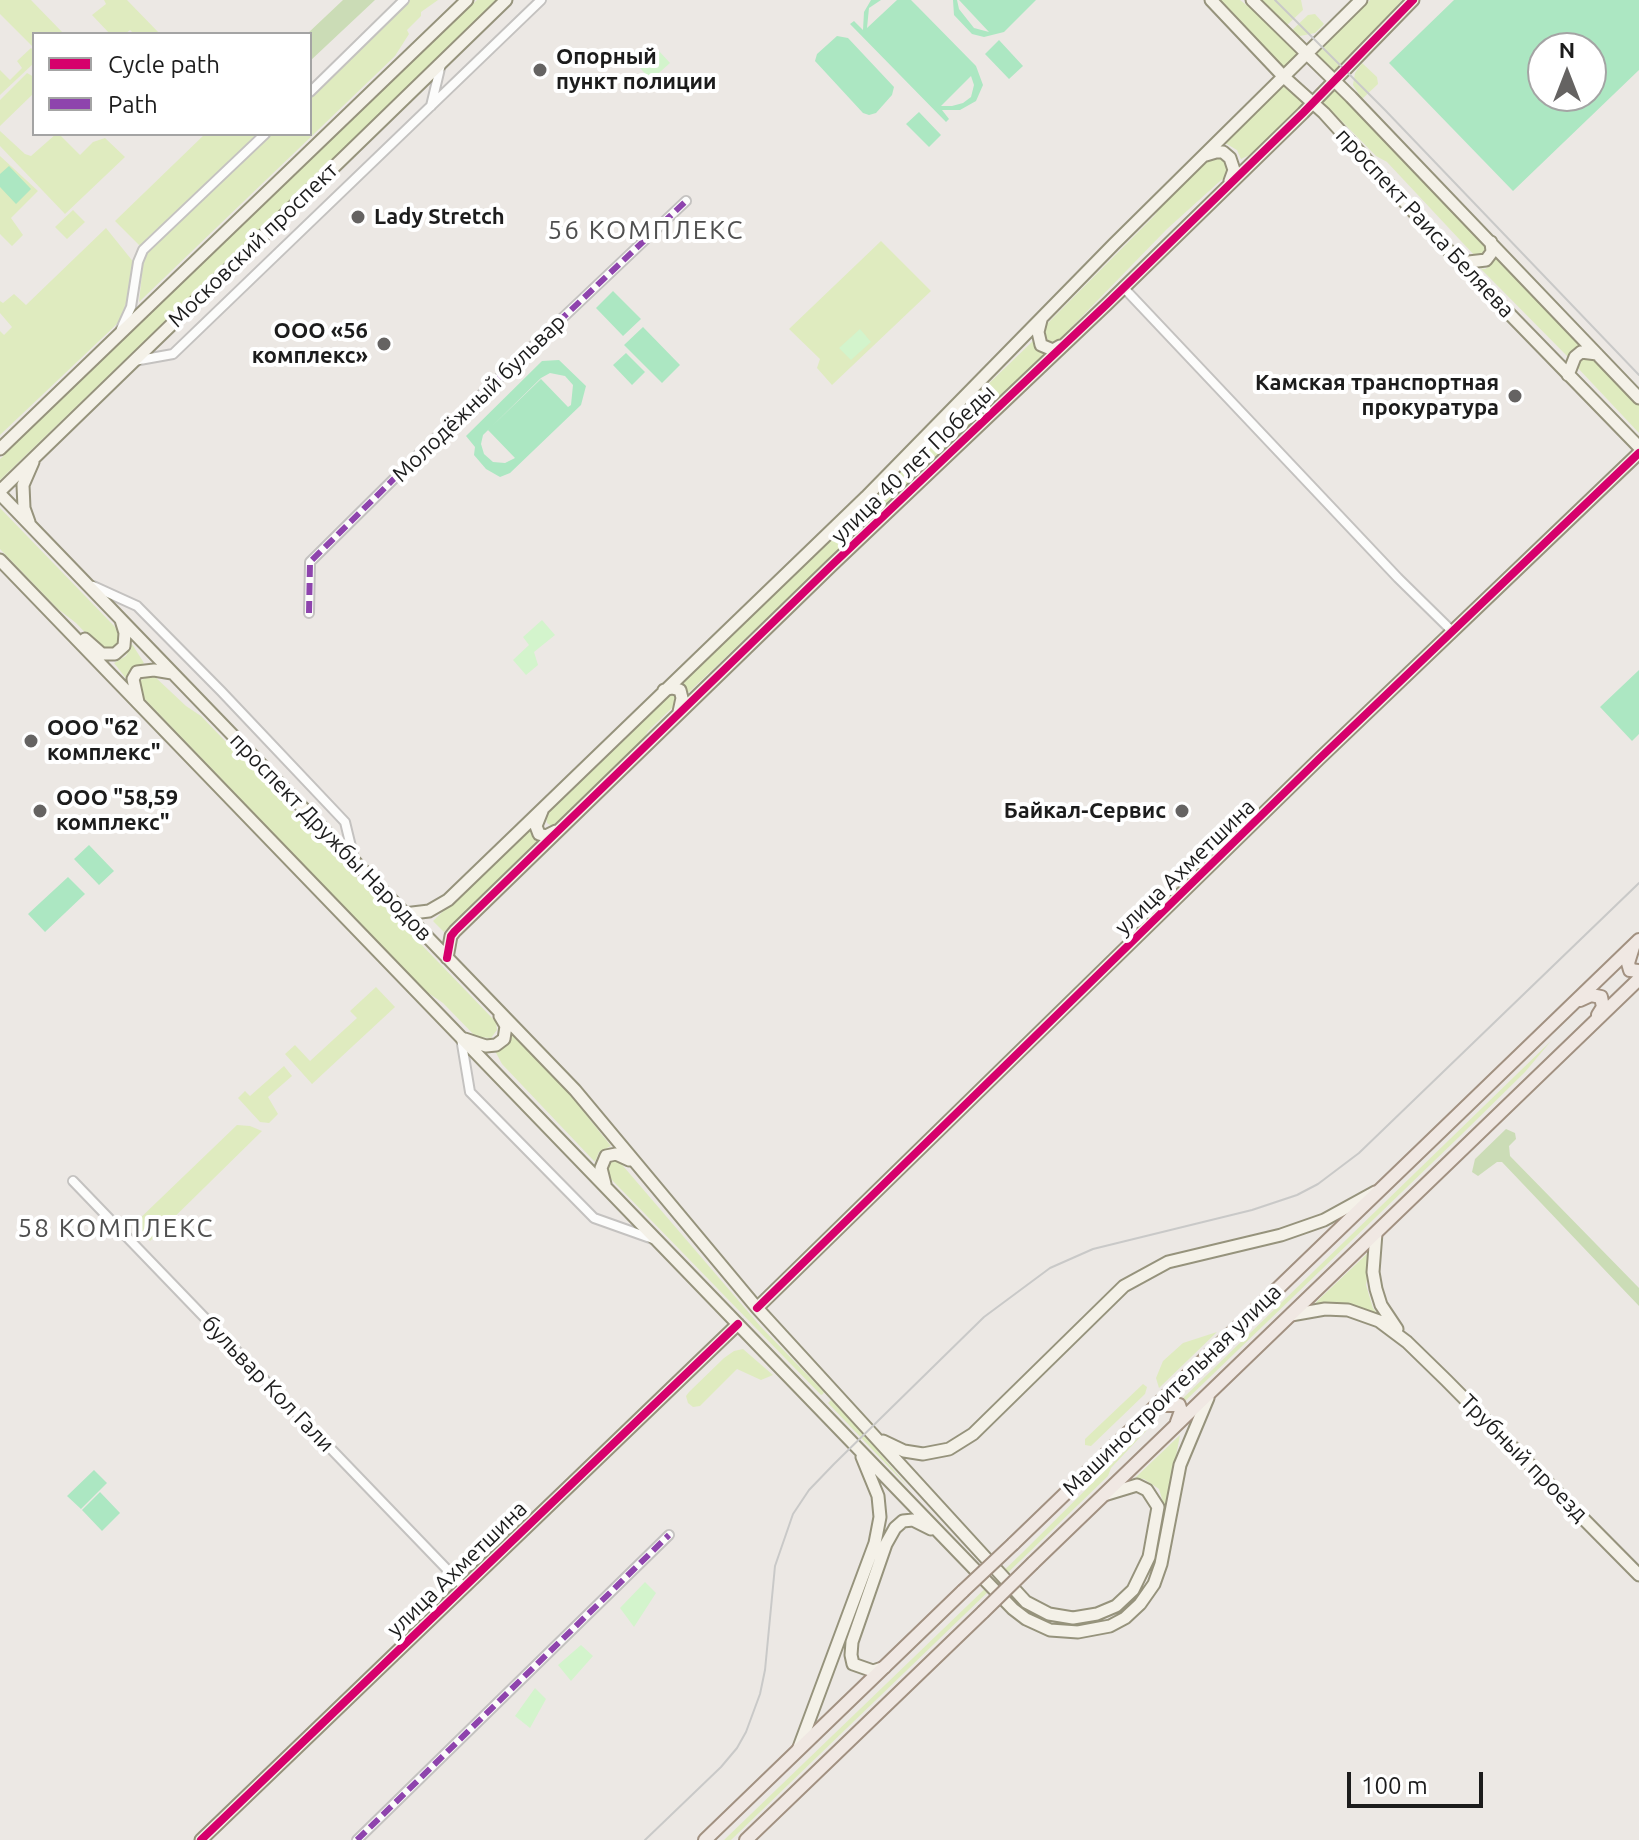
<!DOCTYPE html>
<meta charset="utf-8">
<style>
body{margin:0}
#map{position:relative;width:1639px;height:1840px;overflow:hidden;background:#ece8e4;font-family:Ubuntu,sans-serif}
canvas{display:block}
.legend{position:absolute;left:32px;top:32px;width:280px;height:104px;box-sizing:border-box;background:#fff;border:2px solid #a4a4a4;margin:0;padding:10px 14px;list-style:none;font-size:24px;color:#1c1c1c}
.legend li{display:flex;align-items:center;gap:16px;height:40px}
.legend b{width:40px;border:2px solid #a4a4a4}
.north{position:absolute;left:1527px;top:32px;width:80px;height:80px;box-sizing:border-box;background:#fff;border:2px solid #a4a4a4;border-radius:50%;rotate:0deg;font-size:22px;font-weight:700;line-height:32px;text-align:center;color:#1c1c1c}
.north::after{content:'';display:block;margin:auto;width:28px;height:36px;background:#656362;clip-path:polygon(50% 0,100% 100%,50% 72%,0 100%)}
.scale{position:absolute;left:1347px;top:1772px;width:136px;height:36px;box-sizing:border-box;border:4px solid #1c1c1c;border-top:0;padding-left:10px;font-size:24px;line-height:28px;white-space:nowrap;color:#1c1c1c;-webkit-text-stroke:6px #fff;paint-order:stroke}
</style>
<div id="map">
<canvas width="1639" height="1840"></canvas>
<ul class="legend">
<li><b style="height:10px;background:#d6006c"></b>Cycle path</li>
<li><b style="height:10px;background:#8e44ad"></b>Path</li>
</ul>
<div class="north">N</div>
<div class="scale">100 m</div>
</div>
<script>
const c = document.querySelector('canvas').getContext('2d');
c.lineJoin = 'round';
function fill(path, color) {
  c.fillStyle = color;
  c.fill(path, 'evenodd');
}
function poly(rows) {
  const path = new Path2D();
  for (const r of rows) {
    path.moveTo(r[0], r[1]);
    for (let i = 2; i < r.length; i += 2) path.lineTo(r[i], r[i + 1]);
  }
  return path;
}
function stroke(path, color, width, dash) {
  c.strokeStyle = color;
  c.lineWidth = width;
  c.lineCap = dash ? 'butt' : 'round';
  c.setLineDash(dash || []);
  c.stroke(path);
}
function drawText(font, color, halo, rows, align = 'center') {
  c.font = font + ' Ubuntu,sans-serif';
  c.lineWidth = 8;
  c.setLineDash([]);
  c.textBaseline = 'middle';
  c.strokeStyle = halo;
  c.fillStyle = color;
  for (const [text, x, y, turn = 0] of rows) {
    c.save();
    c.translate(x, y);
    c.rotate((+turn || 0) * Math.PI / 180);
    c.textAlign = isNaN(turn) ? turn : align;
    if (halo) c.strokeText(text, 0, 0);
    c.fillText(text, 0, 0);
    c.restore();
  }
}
const grass = poly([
 [0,0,31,0,64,34,34,34,34,48,0,14],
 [104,0,127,0,160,34,134,34,130,30,125,34,110,34,92,15,106,4],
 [409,0,438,0,421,12,421,16,407,30,409,34,395,56,139,302,144,255,270,134,310,134,310,95],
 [477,0,498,0,0,480,0,459],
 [1218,0,1240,0,1265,20,1299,55,1284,69],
 [1259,0,1301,0,1303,10,1285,27],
 [1370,0,1402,0,1379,27,1331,74,1314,56],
 [1315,14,1324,24,1315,33,1300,36,1290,32,1308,15],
 [31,48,34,51,34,63,0,95,0,70,10,80,22,68,17,61],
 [1362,63,1377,77,1378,84,1362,99,1353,85,1355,73],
 [27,73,34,77,34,93,0,126,0,100],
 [1288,81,1307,101,1254,153,1241,159,1237,150,1225,143],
 [1335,88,1486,246,1486,254,1480,257,1475,256,1387,162,1376,156,1321,100],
 [0,131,25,154,31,156,56,134,59,134,80,155,93,142,105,138,125,157,65,214,0,146],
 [205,134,259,134,140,246,115,221],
 [0,156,38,191,11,218,23,235,12,246,0,234],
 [1219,157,1228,164,1229,173,1167,229,1060,339,1054,342,1048,340,1044,333,1045,326,1155,215,1165,201,1207,159],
 [73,210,85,222,67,239,55,227],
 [106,228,135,264,130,292,119,322,0,435,0,331,4,335,12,327,0,313,0,301,3,303,14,294,26,305],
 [881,241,931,291,832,385,817,368,820,359,789,329],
 [1496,254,1586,346,1575,349,1570,359,1480,268,1485,269,1492,264],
 [1034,340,1039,349,1045,353,689,692,686,692,678,683],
 [1589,356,1639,402,1639,433,1576,366,1579,357],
 [0,508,115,627,120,639,115,648,106,650,97,645,76,623,58,609,0,549],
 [132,644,144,663,137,667,128,681,114,663,126,656],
 [153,675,186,706,201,716,496,1022,497,1030,491,1038,476,1037,443,1003,424,990,140,694,141,680],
 [667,694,677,697,677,703,648,731,642,742,556,825,553,827,547,823,546,815],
 [533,829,543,839,444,932,433,921,516,840],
 [376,987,395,1007,312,1084,285,1054,295,1045,310,1061,357,1018,350,1011],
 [512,1032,567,1091,611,1146,599,1152,595,1162,502,1064,494,1049,506,1043],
 [1551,1041,1525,1072,1458,1138,1182,1404,1179,1402],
 [284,1066,292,1076,268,1097,278,1114,269,1123,260,1122,238,1098,245,1091,250,1096],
 [237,1125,250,1126,262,1131,150,1241,134,1224],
 [612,1160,618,1160,761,1327,824,1392,823,1394,821,1395,612,1180,607,1170],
 [1372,1249,1366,1285,1373,1308,1383,1321,1311,1307],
 [1217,1332,1159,1388,1156,1378,1163,1361,1183,1343],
 [743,1349,773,1375,761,1380,737,1369,700,1406,693,1407,688,1403,686,1396,689,1392,724,1358,734,1351],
 [1143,1384,1147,1387,1145,1394,1091,1446,1085,1445,1085,1439],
 [831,1400,861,1431,909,1488,828,1403],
 [1161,1415,1111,1468,1108,1476,731,1840,724,1840,1022,1553],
 [1180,1435,1166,1509,1165,1509,1159,1489,1144,1479,1135,1478]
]);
const forest = poly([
 [343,0,375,0,310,61,310,34,307,34],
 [1506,1129,1515,1133,1516,1139,1509,1146,1510,1156,1639,1288,1639,1306,1502,1162,1497,1162,1478,1176,1472,1172,1475,1159]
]);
const park = poly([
 [659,51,670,63,651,80,640,68],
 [860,329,871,342,851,360,839,348],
 [542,620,555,635,534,652,538,665,526,675,513,660,529,645,523,637],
 [645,1582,656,1593,634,1627,620,1608],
 [581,1645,593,1656,571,1681,558,1665],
 [535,1688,546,1699,530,1728,515,1716]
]);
const pitch = poly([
 [871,0,881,0,869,8,867,28,897,0,911,0,918,7,976,66,983,85,976,101,960,110,942,110,949,119,946,122,850,24,854,21,863,30,864,12],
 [971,76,974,85,971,97,963,103,952,106,941,106],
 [953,0,957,0,959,9,974,28,989,32,959,0,1036,0,1004,32,984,37,972,34,954,15],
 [1454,0,1639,0,1639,70,1513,191,1389,63],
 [1543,48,1591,48,1591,96,1543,96],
 [837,36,848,38,894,87,892,95,876,113,869,115,863,113,815,61,817,54],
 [999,40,1023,66,1009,79,985,54],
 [919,112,941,135,929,147,906,124],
 [9,166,31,189,16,204,0,187,0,174],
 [613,291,641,319,623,336,596,308],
 [643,327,680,365,662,383,624,345],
 [626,353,645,372,632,385,613,365],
 [559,360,586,386,581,405,510,473,500,477,486,469,474,455,475,447,466,436,542,361],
 [550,373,565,376,573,385,571,405,568,407,541,379,488,430,515,458,505,463,493,462,484,454,481,444,483,435,541,378],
 [1639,670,1639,734,1632,741,1600,707],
 [89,845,114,871,99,885,74,859],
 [68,877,85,894,45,932,28,914],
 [94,1470,107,1483,81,1509,67,1496],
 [100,1492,120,1513,102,1531,82,1510]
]);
const street = poly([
 [310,92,404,0],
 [431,106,441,64],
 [1123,287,1398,578,1453,632],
 [121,329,131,307,138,262,143,250,265,134],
 [134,361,173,354,541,0],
 [93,586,137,606,221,691,345,822,354,859],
 [309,613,310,562,421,452,686,201],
 [461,1038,470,1092,594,1218,653,1239],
 [73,1181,464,1587],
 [357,1840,669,1535]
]);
const secondary = poly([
 [1211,0,1284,77,1324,113,1460,263,1639,447],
 [1252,0,1351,97,1639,398],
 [1206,155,1216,152,1223,152,1230,158,1234,170,1230,181],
 [1460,263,1486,260,1492,252,1491,242],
 [1041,320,1038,332,1041,345,1053,350,1060,346],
 [1568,375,1575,357,1581,352,1597,354],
 [0,449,467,0],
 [0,491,506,0],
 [0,494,575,1090,757,1308,1026,1602,1049,1614,1073,1618,1097,1614,1116,1606,1133,1590,1149,1557,1158,1507,1147,1490,1137,1485,1104,1495],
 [29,522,24,508,23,485,33,462],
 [0,560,1013,1609,1026,1619,1050,1630,1078,1632,1110,1626,1125,1618,1140,1604,1154,1584,1161,1564,1180,1465,1208,1398],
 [85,639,102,654,115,654,124,646,125,633,121,620],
 [664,690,672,688,680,690,682,698,679,712],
 [138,702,133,679,137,672,154,670,172,673],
 [542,811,536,826,539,834,546,836,556,831],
 [404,914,429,911,448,900,866,497,1114,244,1361,0],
 [447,958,451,936,455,931,832,565,1107,304,1303,113,1413,0],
 [465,1039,486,1046,496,1045,504,1039,506,1026,500,1016],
 [605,1184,601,1168,606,1156,616,1154,629,1160],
 [1376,1233,1373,1272,1376,1289,1381,1305,1397,1329],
 [757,1308,1319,759,1639,453],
 [1291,1315,1325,1309,1348,1310,1379,1321,1407,1342,1446,1380,1639,1575],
 [883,1441,904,1451,923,1454,949,1449,973,1434,1124,1286,1168,1262,1281,1235,1324,1220,1375,1192],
 [885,1667,873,1671,853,1664,851,1655,852,1642,886,1544,895,1528,903,1521,913,1520,931,1529],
 [798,1750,875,1543,880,1517,878,1496,862,1457],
 [201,1840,738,1324]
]);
const primary = poly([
 [1633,947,1628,963,1630,970,1639,971],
 [1580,1000,1591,995,1601,997,1603,1007,1598,1015],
 [1157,1405,1179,1405,1181,1411,1177,1422],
 [1013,1544,1639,940],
 [1033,1563,1639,979],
 [705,1840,963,1591],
 [746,1840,983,1612]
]);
const tram = poly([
 [1275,0,1385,110,1639,375],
 [645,1840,721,1767,737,1748,746,1732,760,1694,765,1670,775,1566,793,1514,809,1490,834,1464,984,1317,1050,1268,1093,1249,1252,1210,1297,1195,1318,1184,1359,1153,1639,883]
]);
const primaryBridge = poly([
 [963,1591,1013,1544],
 [983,1612,1033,1563]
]);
const quiet = poly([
 [309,613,310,562,421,452,686,201],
 [357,1840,669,1535]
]);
const cycleway = poly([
 [447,958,451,936,455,931,832,565,1107,304,1303,113,1413,0],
 [757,1308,1319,759,1639,453],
 [201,1840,738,1324]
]);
const markers = [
 [540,70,8,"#656362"],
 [358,217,8,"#656362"],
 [384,344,8,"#656362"],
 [1515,396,8,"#656362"],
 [31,741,8,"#656362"],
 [40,811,8,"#656362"],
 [1182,811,8,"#656362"]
];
const poiNames = [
 ["Опорный",556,57],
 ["пункт полиции",556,82],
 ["Lady Stretch",374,217],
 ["ООО «56",368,331,"right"],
 ["комплекс»",368,356,"right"],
 ["Камская транспортная",1499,383,"right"],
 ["прокуратура",1499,408,"right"],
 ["ООО \"62",47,728],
 ["комплекс\"",47,753],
 ["ООО \"58,59",56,798],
 ["комплекс\"",56,823],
 ["Байкал-Сервис",1166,811,"right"]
];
const streetNames = [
 ["проспект Раиса Беляева",1425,223,47],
 ["Московский проспект",253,245,-44],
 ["Молодёжный бульвар",479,398,-44],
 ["улица 40 лет Победы",913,464,-44],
 ["проспект Дружбы Народов",331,837,46],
 ["улица Ахметшина",1185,867,-44],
 ["бульвар Кол Гали",268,1384,46],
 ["Машиностроительная улица",1172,1390,-44],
 ["Трубный проезд",1524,1458,45],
 ["улица Ахметшина",457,1569,-44]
];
const quarterNames = [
 ["56 КОМПЛЕКС",646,230],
 ["58 КОМПЛЕКС",116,1228]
];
fill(grass, '#dfebbf');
fill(forest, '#cbdcb6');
fill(park, '#d3f4cc');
fill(pitch, '#ace7c2');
stroke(street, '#c4c2c0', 12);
stroke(secondary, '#96937c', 15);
stroke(primary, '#a29181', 16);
stroke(street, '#fcfcfb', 8);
stroke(secondary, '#f4f1e8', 11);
stroke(primary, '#f0e8e3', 12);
stroke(tram, '#c9c9c8', 2);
stroke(primaryBridge, '#a29181', 16, []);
stroke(primaryBridge, '#f0e8e3', 12);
stroke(quiet, '#8e44ad', 6, [12, 6]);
stroke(cycleway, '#d6006c', 8);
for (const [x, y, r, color] of markers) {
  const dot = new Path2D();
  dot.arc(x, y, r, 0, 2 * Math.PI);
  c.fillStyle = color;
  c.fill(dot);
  stroke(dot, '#fff', 3);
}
drawText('bold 22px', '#1c1c1c', '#fff', poiNames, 'left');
drawText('22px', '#1c1c1c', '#fff', streetNames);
c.letterSpacing = '2px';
drawText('26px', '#4f4f4f', '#fff', quarterNames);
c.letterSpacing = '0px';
</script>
